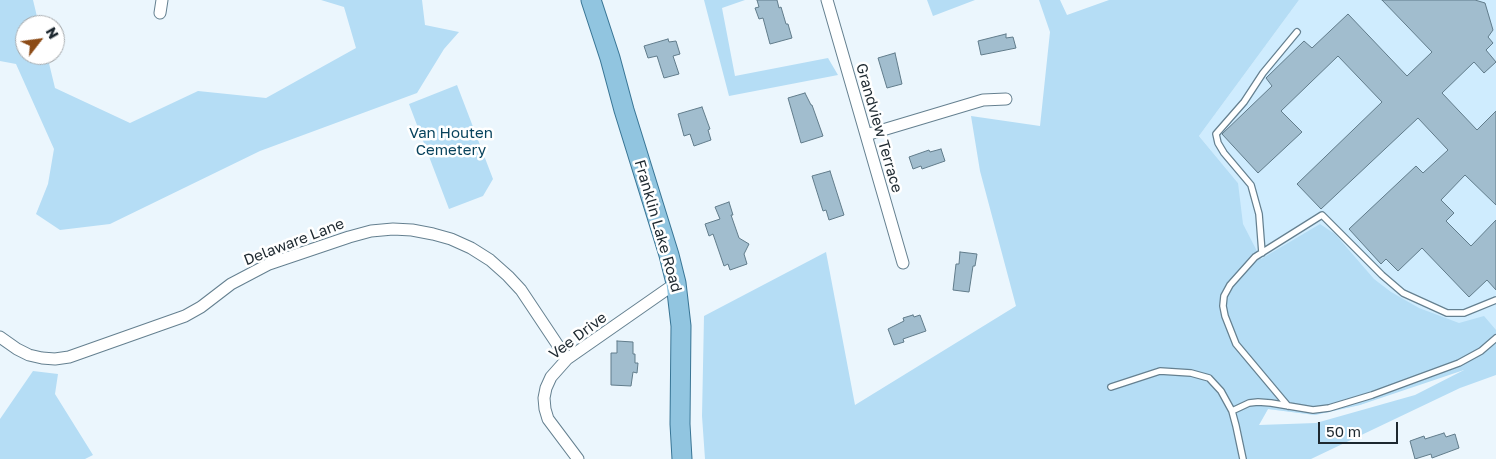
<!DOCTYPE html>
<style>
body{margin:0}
#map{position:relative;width:1496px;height:459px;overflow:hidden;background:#ebf6fd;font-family:"Golos Text",sans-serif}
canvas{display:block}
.north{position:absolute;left:15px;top:15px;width:50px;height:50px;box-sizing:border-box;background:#fff;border:1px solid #a5a9ac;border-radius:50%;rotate:60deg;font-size:14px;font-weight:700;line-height:20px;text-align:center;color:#1d282f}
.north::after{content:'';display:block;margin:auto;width:18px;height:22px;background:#8c4b16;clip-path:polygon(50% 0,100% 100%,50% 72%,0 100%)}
.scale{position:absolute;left:1318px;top:422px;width:80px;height:22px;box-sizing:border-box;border:2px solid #1d282f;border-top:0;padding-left:6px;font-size:15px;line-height:18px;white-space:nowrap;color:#1d282f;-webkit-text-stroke:4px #fff;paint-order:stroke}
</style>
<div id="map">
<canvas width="1496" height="459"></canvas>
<div class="north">N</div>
<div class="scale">50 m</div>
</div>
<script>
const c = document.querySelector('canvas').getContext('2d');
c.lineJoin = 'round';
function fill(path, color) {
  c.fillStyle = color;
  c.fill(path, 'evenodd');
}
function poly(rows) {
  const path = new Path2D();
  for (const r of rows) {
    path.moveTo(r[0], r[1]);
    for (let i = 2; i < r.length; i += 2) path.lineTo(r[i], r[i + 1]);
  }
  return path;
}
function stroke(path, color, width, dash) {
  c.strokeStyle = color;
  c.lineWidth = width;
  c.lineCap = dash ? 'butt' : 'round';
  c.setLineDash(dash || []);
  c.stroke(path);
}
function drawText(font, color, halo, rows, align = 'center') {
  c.font = font + ' "Golos Text",sans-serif';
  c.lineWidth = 5;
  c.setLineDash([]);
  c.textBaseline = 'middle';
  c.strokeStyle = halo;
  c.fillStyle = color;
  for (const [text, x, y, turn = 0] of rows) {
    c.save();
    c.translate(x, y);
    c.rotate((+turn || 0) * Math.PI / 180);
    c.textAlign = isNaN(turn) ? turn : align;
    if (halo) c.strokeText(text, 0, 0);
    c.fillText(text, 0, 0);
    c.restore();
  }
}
const built = poly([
 [1299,0,1496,0,1496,348,1360,405,1315,415,1268,409,1258,426,948,459,1238,183,1199,136]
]);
const green = poly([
 [0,0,33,0,39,25,25,25,25,55,47,55,55,88,130,123,198,91,266,98,356,48,344,7,321,0,422,0,425,25,459,32,444,49,417,93,260,151,110,224,60,230,36,214,48,184,54,149,16,64,0,61],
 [704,0,745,0,722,8,735,76,828,58,838,75,729,96],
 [927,0,975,0,933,16],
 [1039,0,1060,0,1067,15,1109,0,1299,0,1199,136,1238,183,1243,224,1261,259,1320,224,1335,234,1374,279,1391,292,1419,308,1459,323,1484,316,1496,330,1496,375,1460,388,1311,459,705,459,702,416,704,316,826,252,855,405,1016,306,980,171,971,116,1040,126,1050,32],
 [1464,370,1415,395,1316,423,1259,425,1268,409,1315,415,1360,405],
 [457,85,493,179,483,196,449,209,409,104],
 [33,371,58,374,55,394,93,455,85,459,0,459,0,419]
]);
const building = poly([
 [757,0,777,0,779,8,781,7,786,24,788,24,792,38,770,44,763,18,759,19,755,8,759,7,757,0],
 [1382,0,1475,0,1485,3,1493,30,1488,37,1493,43,1486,50,1496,62,1484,73,1474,62,1442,93,1477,130,1496,111,1496,205,1465,175,1441,200,1454,213,1446,221,1471,246,1496,220,1496,290,1487,280,1469,297,1422,248,1398,271,1386,259,1381,264,1349,229,1416,166,1423,173,1448,150,1418,118,1321,209,1297,184,1382,102,1338,56,1281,111,1302,132,1258,173,1222,134,1272,86,1266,78,1304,41,1312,48,1348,14,1407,76,1432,52,1382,0],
 [1006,34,1006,38,1013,37,1016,48,981,55,978,41,1006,34],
 [668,39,669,42,676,41,680,54,673,56,679,74,664,78,657,56,648,58,644,46,668,39],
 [895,53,902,84,887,88,878,58,895,53],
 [805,93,811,105,812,105,823,136,801,143,788,98,805,93],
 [702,107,710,129,708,130,711,140,694,146,690,134,684,136,678,114,702,107],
 [941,149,945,161,922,169,921,166,913,169,909,157,929,150,930,152,941,149],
 [830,171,844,215,829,220,826,210,823,211,812,176,830,171],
 [729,202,733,215,731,215,739,238,749,244,744,254,747,264,730,270,728,264,724,266,713,234,709,236,705,224,720,219,715,207,729,202],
 [960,252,977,254,975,266,973,266,969,292,953,290,956,264,959,264,960,252],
 [913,315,914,317,920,315,926,331,903,339,904,342,894,345,888,329,904,321,903,318,913,315],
 [617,341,633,342,633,354,635,354,635,363,638,363,637,373,633,372,631,386,611,385,611,353,617,353,617,341],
 [1444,433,1446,437,1455,434,1459,448,1432,458,1431,454,1415,459,1410,441,1424,436,1425,439,1444,433]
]);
const service = poly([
 [1262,253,1259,214,1251,185,1224,153,1218,143,1216,134,1244,102,1263,73,1297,32],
 [1111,387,1160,371,1191,373,1209,378,1221,391,1232,411,1236,426,1243,459],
 [1288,406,1236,344,1225,316,1223,306,1224,296,1230,285,1255,257,1322,215,1382,275,1403,293,1447,313,1464,313,1496,300],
 [1232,411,1249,403,1258,402,1271,403,1313,410,1329,408,1372,395,1459,363,1481,351,1496,338]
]);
const minor = poly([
 [827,0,903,263],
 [160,13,162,0],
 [866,135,983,100,1006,99],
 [0,337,17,349,29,355,42,358,55,359,69,357,185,316,201,307,231,284,269,264,349,237,371,231,393,229,412,230,433,234,451,239,471,248,490,260,508,276,521,290,567,359],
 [578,459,548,419,545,409,544,398,546,388,551,377,567,359,676,283]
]);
const primary = poly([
 [591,0,610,58,624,110,669,255,676,283,681,326,680,424,682,459]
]);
const streetNames = [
 ["Grandview Terrace",879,128,74],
 ["Franklin Lake Road",658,226,74],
 ["Delaware Lane",294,242,-21],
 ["Vee Drive",578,336,-37]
];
const parkNames = [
 ["Van Houten",451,133],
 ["Cemetery",451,150]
];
fill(built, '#cfecfe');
fill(green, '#b5ddf5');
fill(building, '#a1bdce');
stroke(building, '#617c8b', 1);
stroke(service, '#658090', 8);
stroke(minor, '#658090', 13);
stroke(primary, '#387595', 21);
stroke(service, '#fff', 5.5);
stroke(minor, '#fff', 11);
stroke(primary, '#91c5e0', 19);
drawText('15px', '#1d282f', '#fff', streetNames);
drawText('15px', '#08435d', '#fff', parkNames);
</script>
